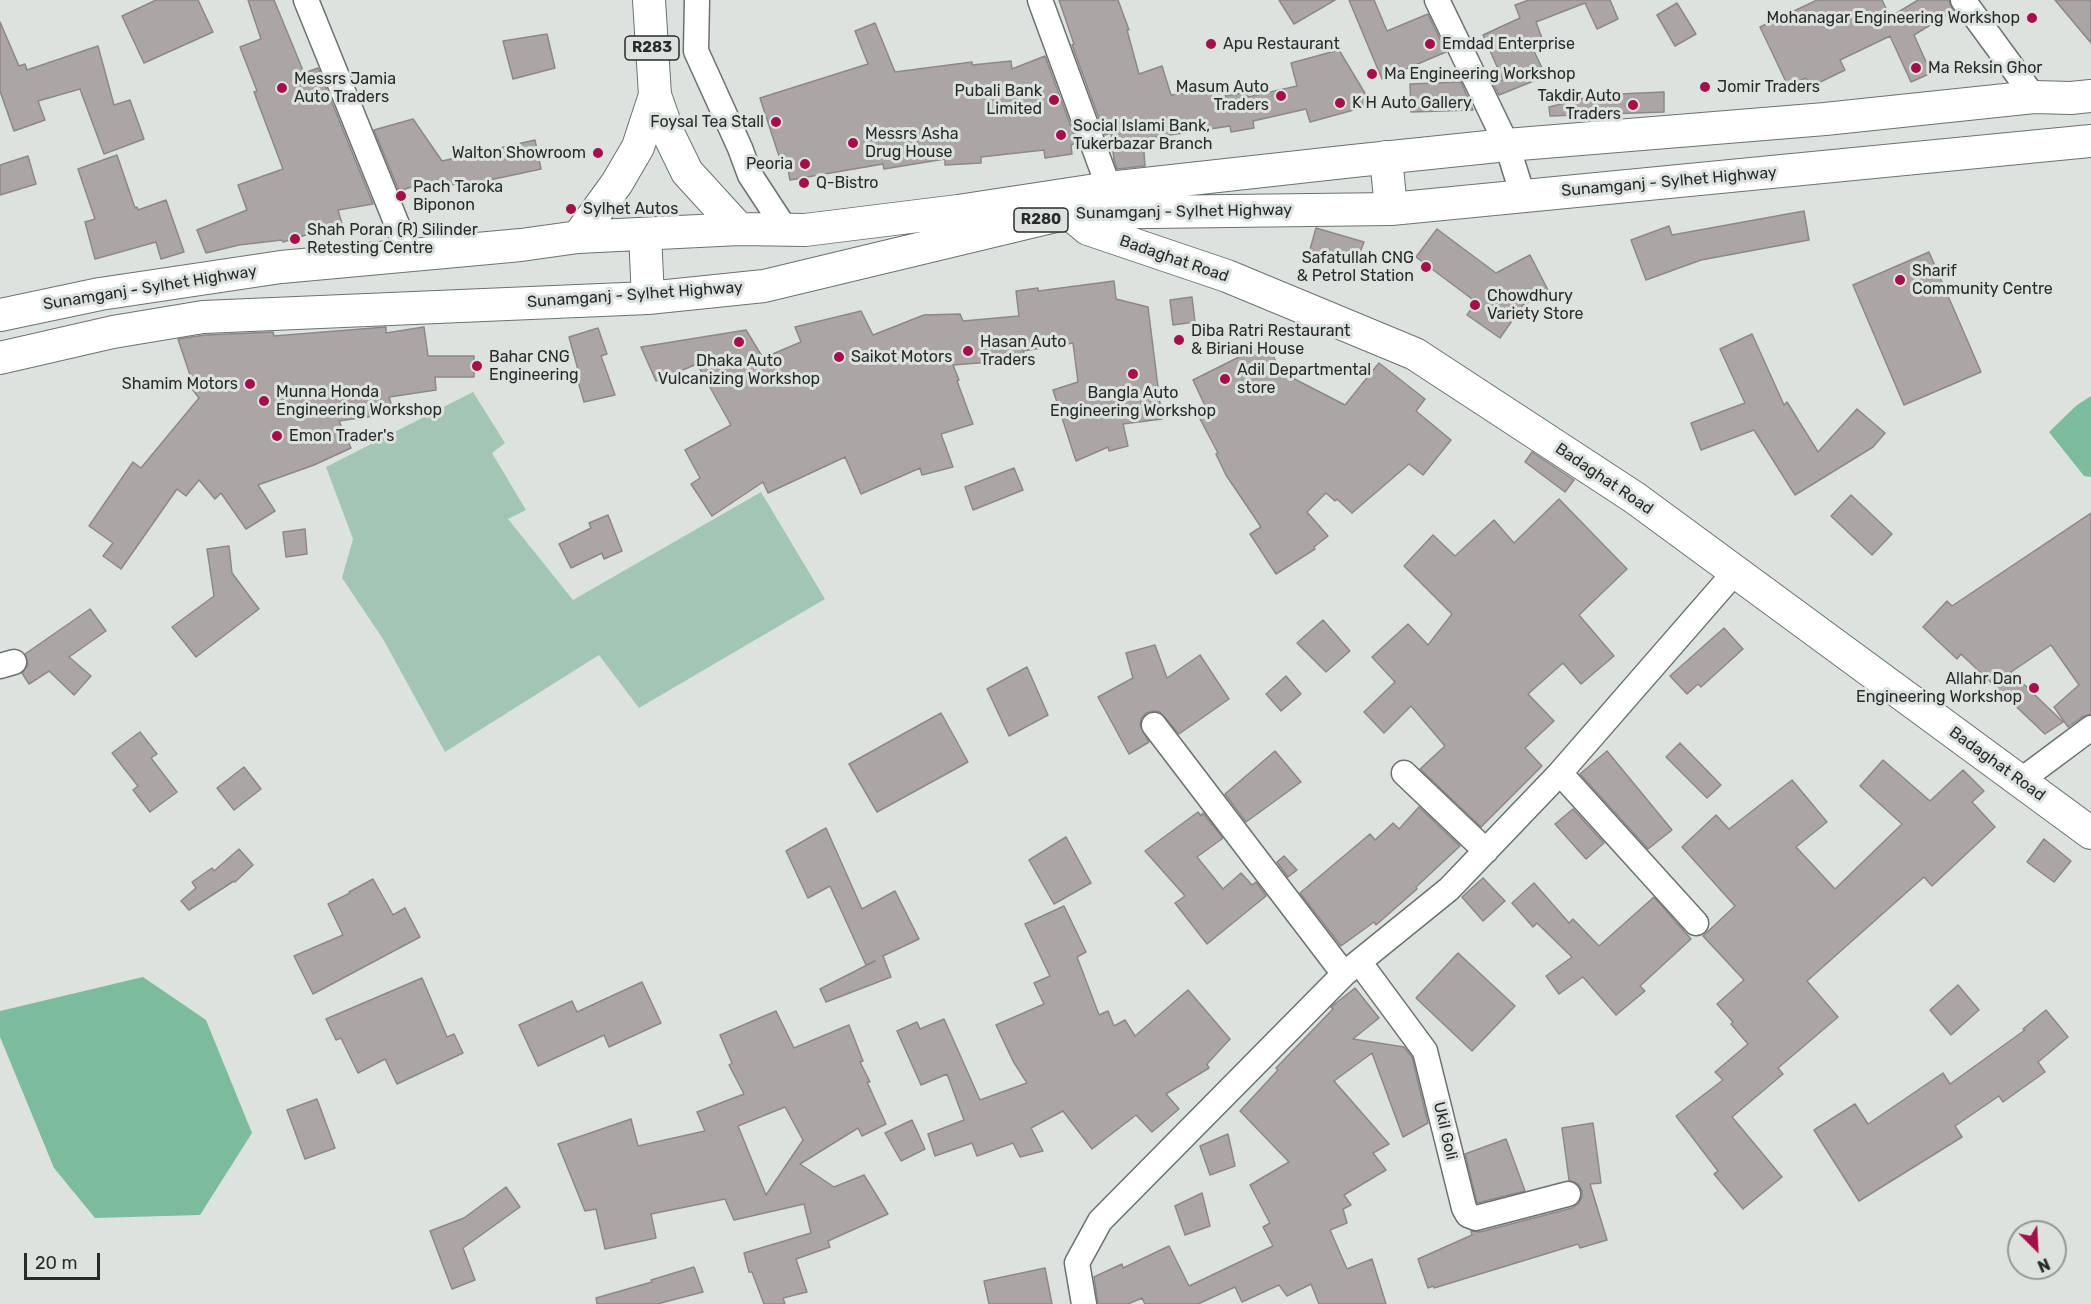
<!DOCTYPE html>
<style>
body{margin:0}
#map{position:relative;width:2091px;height:1304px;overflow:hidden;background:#dce3df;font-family:Rubik,sans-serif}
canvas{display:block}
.north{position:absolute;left:2007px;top:1220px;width:60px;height:60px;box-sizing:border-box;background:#dce3df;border:2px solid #949997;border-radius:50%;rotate:156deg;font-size:16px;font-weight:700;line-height:24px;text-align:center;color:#292b2a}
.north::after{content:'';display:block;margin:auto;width:21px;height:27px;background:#a50f4b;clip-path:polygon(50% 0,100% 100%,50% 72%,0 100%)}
.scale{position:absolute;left:24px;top:1253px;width:76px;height:27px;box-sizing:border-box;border:3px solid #292b2a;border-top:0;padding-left:8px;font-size:18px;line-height:21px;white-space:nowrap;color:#292b2a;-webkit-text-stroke:4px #dce3df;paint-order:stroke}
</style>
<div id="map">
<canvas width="2091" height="1304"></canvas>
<div class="north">N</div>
<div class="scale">20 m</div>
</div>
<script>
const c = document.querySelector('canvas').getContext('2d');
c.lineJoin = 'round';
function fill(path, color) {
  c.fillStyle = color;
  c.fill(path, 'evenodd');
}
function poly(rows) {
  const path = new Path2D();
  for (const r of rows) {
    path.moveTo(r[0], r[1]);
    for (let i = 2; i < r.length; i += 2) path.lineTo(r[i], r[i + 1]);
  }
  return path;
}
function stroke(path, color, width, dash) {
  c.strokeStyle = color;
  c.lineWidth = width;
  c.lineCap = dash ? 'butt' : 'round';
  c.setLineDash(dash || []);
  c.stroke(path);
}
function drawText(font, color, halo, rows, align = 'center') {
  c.font = font + ' Rubik,sans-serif';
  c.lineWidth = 6;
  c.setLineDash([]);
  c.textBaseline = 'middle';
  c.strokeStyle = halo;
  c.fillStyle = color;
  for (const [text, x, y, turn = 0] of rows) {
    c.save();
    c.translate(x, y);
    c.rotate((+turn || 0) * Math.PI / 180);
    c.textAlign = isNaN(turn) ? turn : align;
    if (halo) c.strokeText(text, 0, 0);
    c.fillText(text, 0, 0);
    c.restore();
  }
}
const green = poly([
 [473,392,505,443,492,453,526,510,508,519,573,600,761,492,825,599,639,708,599,655,445,752,383,639,342,578,353,539,326,467]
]);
const water = poly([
 [2091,396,2091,477,2084,476,2049,432,2077,405],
 [143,977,206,1020,252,1133,200,1215,95,1218,54,1168,0,1037,0,1011]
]);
const building = poly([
 [156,0,198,0,213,32,144,63,122,16,156,0],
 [248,0,274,0,304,73,318,68,373,204,338,210,342,224,283,242,282,240,239,245,206,253,197,230,247,210,238,185,283,169,254,92,257,91,240,47,261,39,248,0],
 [1059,0,1118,0,1129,30,1127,30,1139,74,1162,66,1171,95,1218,88,1220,97,1247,92,1248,97,1297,86,1291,63,1339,50,1372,105,1310,122,1306,109,1253,121,1254,128,1231,132,1230,126,1143,139,1145,166,1117,169,1114,160,1111,133,1105,135,1072,45,1074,44,1059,0],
 [1279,0,1335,0,1294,24,1279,0],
 [1349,0,1374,0,1387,31,1428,14,1446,52,1382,79,1349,0],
 [1529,0,1610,0,1618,19,1597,29,1585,3,1536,22,1543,41,1531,45,1546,76,1499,95,1492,81,1503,80,1483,35,1520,18,1515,5,1529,0],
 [1817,0,1882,0,1890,17,1918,0,1949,0,1953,11,1914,35,1931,73,1911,82,1890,36,1840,60,1845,70,1810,87,1806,78,1788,86,1760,27,1817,0],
 [2055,0,2091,0,2091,43,2055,0],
 [1677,3,1696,34,1675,46,1657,15,1677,3],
 [0,22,19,66,25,64,27,70,98,46,114,105,130,100,144,139,104,154,80,89,38,101,45,120,14,131,0,91,0,22],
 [875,23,895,72,972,62,972,65,1011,61,1012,69,1045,56,1077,143,1071,145,1072,154,1045,158,1044,150,981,157,981,163,945,165,945,159,884,169,883,164,790,180,785,154,779,156,760,98,868,64,855,31,875,23],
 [547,34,555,68,513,79,503,41,547,34],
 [1461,82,1473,110,1411,112,1410,84,1461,82],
 [1664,92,1664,112,1550,116,1549,107,1597,95,1664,92],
 [413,119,442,161,535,140,541,169,471,184,470,181,427,190,424,183,399,191,374,130,413,119],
 [117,155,135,208,137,207,138,210,166,200,184,252,161,259,156,242,95,259,85,222,95,219,78,169,117,155],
 [28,156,36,184,0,195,0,165,28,156],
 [1804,211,1809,240,1701,260,1646,280,1631,240,1669,226,1672,235,1804,211],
 [1316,228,1364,242,1355,265,1309,253,1316,228],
 [1437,229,1496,273,1530,255,1549,292,1523,305,1500,338,1467,315,1476,302,1416,257,1437,229],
 [1929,252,1981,372,1904,405,1853,285,1929,252],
 [1114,281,1116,299,1148,307,1162,419,1123,424,1128,446,1109,451,1108,447,1076,461,1053,390,1078,382,1073,343,1023,351,1026,359,1007,366,1005,361,953,365,959,380,957,381,973,424,941,434,953,467,922,475,920,468,861,494,845,457,768,493,763,482,712,516,691,484,700,478,685,450,731,425,697,364,656,381,641,347,746,330,763,358,801,342,795,327,861,311,873,335,924,315,960,314,963,321,1019,316,1016,291,1038,288,1038,291,1114,281],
 [1192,297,1195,322,1173,325,1170,300,1192,297],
 [386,327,386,333,424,327,428,356,474,356,474,377,435,377,436,390,389,397,394,413,339,421,351,448,314,465,258,485,275,511,246,529,221,493,215,499,199,480,186,496,177,489,121,569,103,556,113,543,89,526,133,462,141,468,199,398,189,385,193,384,178,339,205,335,273,332,274,336,386,327],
 [598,328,607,354,601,356,615,395,584,402,577,378,580,377,569,337,598,328],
 [1752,334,1784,405,1787,402,1818,452,1857,409,1885,433,1873,447,1795,495,1754,430,1701,450,1691,423,1745,403,1720,349,1752,334],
 [1267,343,1281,372,1345,405,1379,363,1425,399,1416,411,1451,440,1423,475,1409,464,1352,513,1337,499,1335,501,1326,493,1307,512,1328,536,1314,547,1315,549,1276,574,1250,534,1261,527,1226,475,1216,454,1218,453,1199,417,1208,412,1193,380,1267,343],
 [1532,452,1574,480,1565,492,1525,462,1532,452],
 [1014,468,1023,490,973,510,965,487,1014,468],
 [1851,495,1892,534,1872,555,1831,516,1851,495],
 [1559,499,1627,569,1579,615,1614,656,1581,684,1563,663,1528,694,1554,721,1525,748,1542,766,1481,827,1420,769,1445,746,1411,706,1384,733,1364,712,1395,682,1372,657,1408,624,1428,645,1452,614,1404,566,1433,535,1455,556,1494,520,1514,543,1559,499],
 [2091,513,2091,714,2082,717,2068,727,2054,707,2079,685,2051,645,2011,672,2063,722,2045,734,1961,654,1957,659,1923,627,1947,601,1952,606,2091,513],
 [608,515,622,551,604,559,602,553,571,568,559,544,591,528,589,523,608,515],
 [305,529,307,554,286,557,283,532,305,529],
 [229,546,232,573,259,609,196,657,172,627,214,596,207,549,229,546],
 [90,609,106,631,69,657,91,676,74,695,49,671,29,684,22,673,28,665,25,654,90,609],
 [1323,620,1350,651,1326,672,1297,643,1323,620],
 [1724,628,1743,649,1701,687,1698,684,1687,694,1670,676,1724,628],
 [1155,645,1167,678,1200,655,1229,699,1179,734,1160,712,1153,711,1146,713,1141,719,1140,726,1149,742,1129,754,1098,697,1133,678,1126,653,1155,645],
 [1027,667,1048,715,1009,736,987,689,1027,667],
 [1286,676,1301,694,1281,711,1266,694,1286,676],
 [941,713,968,762,877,812,849,764,941,713],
 [140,732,157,754,151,758,177,792,150,812,133,790,138,786,112,753,140,732],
 [1680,743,1721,785,1707,798,1666,757,1680,743],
 [1275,751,1301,782,1246,822,1225,794,1275,751],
 [1607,751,1672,830,1648,849,1580,774,1607,751],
 [1883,760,1930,801,1963,770,1984,791,1972,802,1995,827,1932,886,1924,877,1807,981,1838,1017,1778,1068,1783,1074,1732,1117,1782,1177,1743,1209,1714,1174,1718,1171,1676,1116,1723,1080,1715,1072,1748,1044,1731,1024,1733,1022,1717,1004,1744,980,1703,936,1735,906,1682,847,1716,815,1729,829,1792,780,1827,822,1796,847,1835,889,1902,824,1860,786,1883,760],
 [244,767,261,789,234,810,217,788,244,767],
 [1419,807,1460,846,1416,887,1417,889,1376,925,1374,922,1341,946,1300,893,1370,834,1375,840,1393,823,1399,829,1419,807],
 [1573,809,1604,843,1586,859,1555,824,1573,809],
 [1198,812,1201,816,1203,813,1223,838,1197,857,1223,889,1241,873,1252,885,1256,882,1266,896,1207,944,1175,903,1185,896,1145,851,1198,812],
 [826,828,862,909,895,891,919,939,883,956,891,977,826,1002,820,989,875,961,866,965,830,886,808,898,786,851,826,828],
 [1066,837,1091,883,1054,904,1029,860,1066,837],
 [2044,839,2071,861,2054,882,2027,862,2044,839],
 [239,849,253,865,235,882,234,881,189,910,181,901,196,888,192,882,212,868,214,871,239,849],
 [1284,856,1297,870,1288,877,1277,862,1284,856],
 [1483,878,1505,901,1483,921,1462,897,1483,878],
 [373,879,393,915,405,908,420,937,313,994,294,956,343,935,328,904,350,893,349,892,373,879],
 [1534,883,1569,923,1573,919,1599,946,1654,897,1691,939,1640,986,1645,991,1616,1015,1583,977,1559,994,1546,976,1572,957,1537,923,1533,927,1512,903,1534,883],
 [1064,906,1086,952,1077,957,1099,1015,1108,1011,1114,1026,1125,1020,1135,1036,1188,990,1230,1039,1207,1064,1209,1068,1166,1094,1179,1109,1152,1132,1136,1115,1092,1149,1063,1111,1031,1128,1043,1151,1020,1157,1013,1143,977,1156,972,1143,935,1156,928,1134,964,1120,947,1074,921,1085,897,1031,917,1022,920,1029,944,1019,980,1100,1027,1083,1013,1061,996,1025,1044,1004,1034,983,1050,976,1025,924,1064,906],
 [1458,953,1515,1006,1472,1051,1416,998,1458,953],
 [422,978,447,1037,454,1034,463,1053,397,1084,385,1059,358,1073,341,1038,336,1040,326,1019,422,978],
 [642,982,661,1023,609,1047,604,1035,538,1066,519,1025,572,1001,577,1012,642,982],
 [1958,985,1979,1010,1951,1035,1930,1010,1958,985],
 [1355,988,1379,1018,1353,1039,1404,1047,1412,1057,1428,1123,1403,1137,1372,1053,1334,1081,1389,1144,1373,1153,1386,1170,1344,1195,1351,1205,1343,1209,1347,1223,1330,1230,1347,1269,1372,1259,1386,1304,1319,1304,1311,1284,1287,1296,1279,1285,1242,1302,1235,1287,1198,1304,1145,1304,1142,1298,1128,1304,1098,1304,1094,1277,1122,1264,1123,1268,1169,1246,1189,1286,1273,1246,1263,1227,1270,1223,1250,1185,1289,1162,1240,1111,1278,1070,1276,1068,1333,1009,1331,1007,1355,988],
 [2046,1010,2068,1037,2038,1062,2045,1072,2003,1102,1999,1096,1955,1126,1962,1137,1859,1201,1814,1130,1855,1104,1868,1124,1943,1073,1950,1084,2025,1030,2023,1029,2046,1010],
 [776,1011,794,1048,849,1025,863,1061,860,1062,870,1082,867,1082,886,1124,862,1136,858,1128,800,1164,834,1187,864,1175,888,1214,828,1241,830,1247,796,1259,807,1292,783,1298,785,1304,764,1304,752,1272,749,1272,744,1253,811,1233,804,1204,734,1220,725,1199,651,1214,656,1238,605,1249,596,1209,585,1211,558,1144,631,1119,638,1146,705,1131,697,1112,744,1094,729,1065,732,1063,720,1035,776,1011],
 [785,1107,803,1140,766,1195,738,1126,785,1107],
 [317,1099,335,1148,305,1159,287,1110,317,1099],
 [912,1120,925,1149,901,1161,885,1133,912,1120],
 [1593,1123,1601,1183,1590,1184,1607,1240,1580,1248,1578,1244,1434,1288,1433,1286,1428,1288,1418,1259,1472,1235,1471,1231,1480,1232,1572,1208,1578,1204,1582,1197,1582,1191,1578,1184,1569,1180,1562,1128,1593,1123],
 [1228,1134,1235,1166,1210,1175,1200,1146,1228,1134],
 [1506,1139,1525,1191,1477,1203,1465,1154,1506,1139],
 [506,1187,520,1207,463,1248,475,1280,452,1289,430,1231,464,1218,506,1187],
 [1202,1193,1210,1226,1185,1235,1175,1206,1202,1193],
 [694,1267,703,1292,657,1304,597,1304,596,1298,652,1282,651,1280,694,1267],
 [1045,1268,1052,1304,989,1304,984,1281,1045,1268]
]);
const minor = poly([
 [306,0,409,254],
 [697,0,696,51,740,148,750,175,786,230],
 [1040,0,1109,188],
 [1437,0,1507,145,1523,196],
 [1963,0,2034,97],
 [0,666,14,662],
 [1154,725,1344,974],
 [1404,773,1486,851],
 [1560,773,1696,923],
 [2020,781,2091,728],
 [1360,963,1425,1051,1464,1208,1468,1215,1476,1218,1568,1194],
 [1084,1304,1077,1263,1100,1221,1344,974,1449,889,1560,773,1735,572]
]);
const major = poly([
 [649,0,655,95,669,135,687,172,739,229],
 [1386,157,1391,209],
 [1068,212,1088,229,1227,276,1415,354,1635,498,2091,833],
 [645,234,648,298],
 [578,237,617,183,638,147,655,95],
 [0,315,100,294,281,267,521,245,578,237,739,229,805,230,958,211,1109,188,1353,161,1507,145,1825,119,2034,97,2071,98,2091,96],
 [0,358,113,332,203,317,648,298,764,286,1068,213,1391,209,2091,141]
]);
const markers = [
 [2032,18,6,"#a50f4b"],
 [1211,44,6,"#a50f4b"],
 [1430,44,6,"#a50f4b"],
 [1916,68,6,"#a50f4b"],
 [1372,74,6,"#a50f4b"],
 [1705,87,6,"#a50f4b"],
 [282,88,6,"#a50f4b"],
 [1281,96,6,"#a50f4b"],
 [1054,100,6,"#a50f4b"],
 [1340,103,6,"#a50f4b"],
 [1633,105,6,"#a50f4b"],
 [776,122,6,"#a50f4b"],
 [1061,135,6,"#a50f4b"],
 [853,143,6,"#a50f4b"],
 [598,153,6,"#a50f4b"],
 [805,164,6,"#a50f4b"],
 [804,183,6,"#a50f4b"],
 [401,196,6,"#a50f4b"],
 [571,209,6,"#a50f4b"],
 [295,239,6,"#a50f4b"],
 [1426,267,6,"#a50f4b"],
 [1900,280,6,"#a50f4b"],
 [1475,305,6,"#a50f4b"],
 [1179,340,6,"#a50f4b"],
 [739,342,6,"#a50f4b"],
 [968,351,6,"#a50f4b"],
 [839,357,6,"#a50f4b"],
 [477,366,6,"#a50f4b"],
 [1133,374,6,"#a50f4b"],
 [1225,379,6,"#a50f4b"],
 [250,384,6,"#a50f4b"],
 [264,401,6,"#a50f4b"],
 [277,436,6,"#a50f4b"],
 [2034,688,6,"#a50f4b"]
];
const shields = [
 [652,48,54],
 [1041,220,54]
];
const shieldNames = [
 ["R283",652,48],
 ["R280",1041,220]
];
const poiNames = [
 ["Mohanagar Engineering Workshop",2020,18,"right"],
 ["Apu Restaurant",1223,44],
 ["Emdad Enterprise",1442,44],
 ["Ma Reksin Ghor",1928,68],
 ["Ma Engineering Workshop",1384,74],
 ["Messrs Jamia",294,79],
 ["Auto Traders",294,97],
 ["Masum Auto",1269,87,"right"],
 ["Traders",1269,105,"right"],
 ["Jomir Traders",1717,87],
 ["Pubali Bank",1042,91,"right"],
 ["Limited",1042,109,"right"],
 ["Takdir Auto",1621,96,"right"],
 ["Traders",1621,114,"right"],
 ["K H Auto Gallery",1352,103],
 ["Foysal Tea Stall",764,122,"right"],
 ["Social Islami Bank,",1073,126],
 ["Tukerbazar Branch",1073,144],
 ["Messrs Asha",865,134],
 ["Drug House",865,152],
 ["Walton Showroom",586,153,"right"],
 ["Peoria",793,164,"right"],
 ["Q-Bistro",816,183],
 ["Pach Taroka",413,187],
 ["Biponon",413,205],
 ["Sylhet Autos",583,209],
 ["Shah Poran (R) Silinder",307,230],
 ["Retesting Centre",307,248],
 ["Safatullah CNG",1414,258,"right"],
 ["& Petrol Station",1414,276,"right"],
 ["Sharif",1912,271],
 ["Community Centre",1912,289],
 ["Chowdhury",1487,296],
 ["Variety Store",1487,314],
 ["Diba Ratri Restaurant",1191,331],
 ["& Biriani House",1191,349],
 ["Hasan Auto",980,342],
 ["Traders",980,360],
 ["Bahar CNG",489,357],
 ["Engineering",489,375],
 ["Saikot Motors",851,357],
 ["Dhaka Auto",739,361,"center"],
 ["Vulcanizing Workshop",739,379,"center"],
 ["Adil Departmental",1237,370],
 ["store",1237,388],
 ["Shamim Motors",238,384,"right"],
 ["Munna Honda",276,392],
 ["Engineering Workshop",276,410],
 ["Bangla Auto",1133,393,"center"],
 ["Engineering Workshop",1133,411,"center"],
 ["Emon Trader's",289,436],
 ["Allahr Dan",2022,679,"right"],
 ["Engineering Workshop",2022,697,"right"]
];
const streetNames = [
 ["Sunamganj - Sylhet Highway",1669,182,-5],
 ["Sunamganj - Sylhet Highway",1184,212,-1],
 ["Badaghat Road",1174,259,19],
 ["Sunamganj - Sylhet Highway",150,288,-9],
 ["Sunamganj - Sylhet Highway",635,295,-4],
 ["Badaghat Road",1604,479,34],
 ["Badaghat Road",1997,764,36],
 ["Ukil Goli",1445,1131,77]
];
fill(green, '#a2c6b3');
fill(water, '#7dbb9d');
fill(building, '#aca5a6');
stroke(building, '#8e8788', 1.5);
stroke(minor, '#6b716e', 27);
stroke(major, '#6b716e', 34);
stroke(minor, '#fff', 24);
stroke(major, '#fff', 32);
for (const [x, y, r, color] of markers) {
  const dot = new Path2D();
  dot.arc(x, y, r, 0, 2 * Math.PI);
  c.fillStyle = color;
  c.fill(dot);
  stroke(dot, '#dce3df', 2);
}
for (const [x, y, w] of shields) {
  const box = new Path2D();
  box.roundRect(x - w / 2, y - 12, w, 24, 4.5);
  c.fillStyle = '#dce3df';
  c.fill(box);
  stroke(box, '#292b2a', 1.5);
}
drawText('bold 15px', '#292b2a', null, shieldNames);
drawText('16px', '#292b2a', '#dce3df', poiNames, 'left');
drawText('16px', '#292b2a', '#dce3df', streetNames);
</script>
